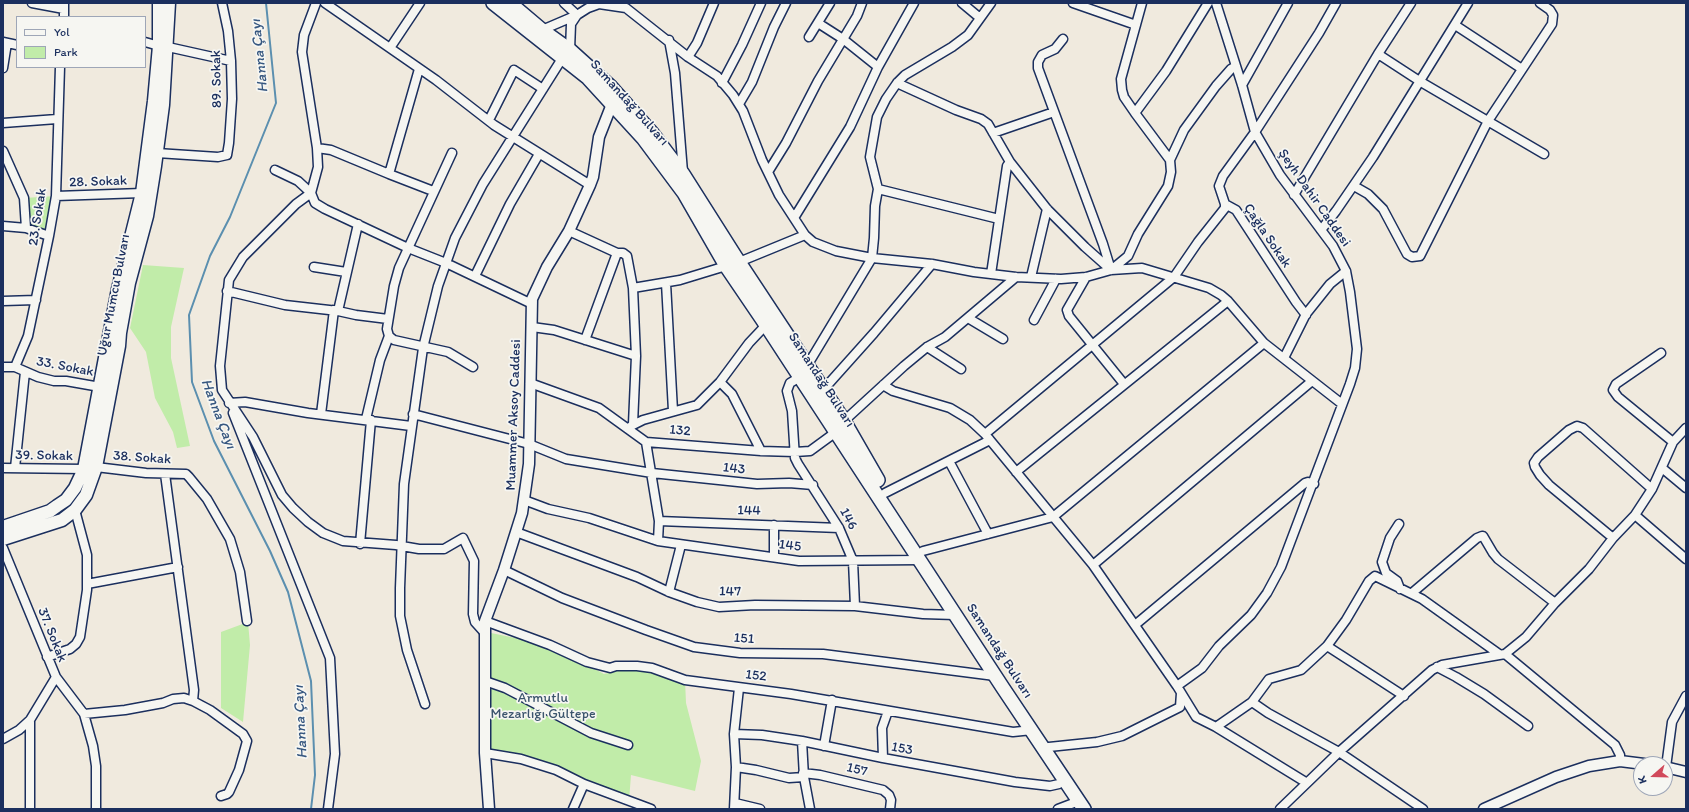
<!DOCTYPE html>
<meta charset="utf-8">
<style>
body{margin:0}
#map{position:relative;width:1689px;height:812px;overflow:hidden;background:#f0eade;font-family:Itim,sans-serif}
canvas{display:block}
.frame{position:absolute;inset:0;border:4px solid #1b2f5e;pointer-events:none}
.legend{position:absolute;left:16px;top:16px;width:130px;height:52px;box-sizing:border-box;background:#f6f6f2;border:1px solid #9ea6b7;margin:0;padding:5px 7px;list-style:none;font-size:12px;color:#1b2f5e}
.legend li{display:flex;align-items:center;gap:8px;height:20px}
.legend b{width:20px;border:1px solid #9ea6b7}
.north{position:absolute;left:1633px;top:756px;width:40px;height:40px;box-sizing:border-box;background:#f6f6f2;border:1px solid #9ea6b7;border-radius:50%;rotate:250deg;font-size:11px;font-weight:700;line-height:16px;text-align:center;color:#1b2f5e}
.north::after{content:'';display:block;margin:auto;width:14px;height:18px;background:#d1495b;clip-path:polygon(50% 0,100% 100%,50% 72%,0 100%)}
</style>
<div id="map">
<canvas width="1689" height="812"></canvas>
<div class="frame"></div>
<ul class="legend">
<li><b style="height:5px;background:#f6f6f2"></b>Yol</li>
<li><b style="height:11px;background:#c1eca9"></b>Park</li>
</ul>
<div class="north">K</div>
</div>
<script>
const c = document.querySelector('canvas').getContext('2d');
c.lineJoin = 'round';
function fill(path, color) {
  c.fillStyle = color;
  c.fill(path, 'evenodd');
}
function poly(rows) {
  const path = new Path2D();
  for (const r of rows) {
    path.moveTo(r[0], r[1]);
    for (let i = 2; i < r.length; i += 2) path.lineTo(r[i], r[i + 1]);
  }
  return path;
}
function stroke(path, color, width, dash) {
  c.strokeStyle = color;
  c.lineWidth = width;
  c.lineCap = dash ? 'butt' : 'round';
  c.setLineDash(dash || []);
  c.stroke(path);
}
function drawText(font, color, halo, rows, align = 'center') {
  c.font = font + ' Itim,sans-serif';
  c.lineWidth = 3.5;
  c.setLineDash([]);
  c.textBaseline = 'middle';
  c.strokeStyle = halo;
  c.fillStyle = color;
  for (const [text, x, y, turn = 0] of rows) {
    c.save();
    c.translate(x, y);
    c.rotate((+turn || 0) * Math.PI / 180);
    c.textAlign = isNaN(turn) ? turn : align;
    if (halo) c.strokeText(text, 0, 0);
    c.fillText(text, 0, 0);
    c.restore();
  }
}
const green = poly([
 [56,196,49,236,26,228,24,198],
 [143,265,184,268,171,327,171,358,190,446,177,448,173,432,155,398,146,352,130,328],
 [248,622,250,645,243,722,221,708,221,632],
 [486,632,550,645,604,674,637,666,685,680,686,703,701,761,695,791,631,775,629,801,556,770,485,753]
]);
const stream = poly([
 [266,3,276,103,230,217,210,256,189,315,192,382,214,441,270,551,288,592,311,681,315,775,311,809]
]);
const minor = poly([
 [32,3,64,9],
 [316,3,304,35,302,52,317,148,318,167,311,193,296,204,243,257,229,280,220,366,222,390,253,437,282,495,293,508,308,522,323,533,343,541,396,545,419,549,444,549,463,538,474,561,473,614,475,622,484,632],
 [325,3,436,80,494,125,590,185],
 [962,3,980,18],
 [1073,3,1136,25],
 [1142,3,1121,79,1122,90,1124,97,1135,113,1170,160],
 [64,17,64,3],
 [818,23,843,39,878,67],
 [1455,25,1522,69],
 [542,30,577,15,564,3],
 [809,37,830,3],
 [1063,39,1055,49,1042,55,1038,62,1038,68,1103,244,1111,270],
 [669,40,675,73,683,172],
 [3,42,17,45],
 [145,42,159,46],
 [168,47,231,61],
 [390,48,420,3],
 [570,50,571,24,577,15,588,8,599,4,626,8,688,57,717,76,733,95,743,111,762,160,779,195,805,235,813,242,836,251,872,258,932,264,974,272,1016,277,1061,279,1086,277,1111,270,1142,268,1209,288,1221,295,1228,301,1264,343,1342,404],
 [1378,54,1421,82,1544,154],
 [688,57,697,43,714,3],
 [3,68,7,43],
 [722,83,742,45,761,3],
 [897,83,956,110,981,119,988,124,1010,162,1047,209,1085,247,1111,270],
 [1242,85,1288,3],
 [739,104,752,82,774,27,786,3],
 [1135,113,1166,71,1208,3],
 [489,120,514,70,543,89],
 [3,123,57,119],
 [993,133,1054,112],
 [317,148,331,150,389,174,433,191],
 [3,151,24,198,26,228],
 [157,153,218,157,227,155,229,143,232,99,231,61,228,31,222,3],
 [452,153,399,268,394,286,387,329,389,336,394,340,448,352,473,367],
 [275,170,298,181,311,193,315,203,325,209,408,248,446,263,532,304],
 [768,172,786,143,818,81,857,16,862,3],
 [389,174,419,69],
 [1354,186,1368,194,1383,209,1407,254,1412,257,1420,256,1488,121,1552,24,1553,15,1550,10,1540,3],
 [878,189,999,219],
 [1294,195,1378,54,1411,3],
 [56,196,142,193],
 [1225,204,1236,210,1296,302,1306,315],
 [794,218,850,127,878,67,914,3],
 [3,226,26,228,49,236],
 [1321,230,1336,211,1373,157,1468,3],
 [569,231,617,253,585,340],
 [617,253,623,253,627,256,633,288],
 [739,262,805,235],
 [314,267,346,272],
 [1111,270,1128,256,1138,234,1168,186,1171,172,1170,160,1184,130,1216,86,1231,69,1236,66],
 [991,274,1007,166,1010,162],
 [475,276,510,204,539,154],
 [1031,277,1047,209],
 [1086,277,1067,310,1069,316,1124,384],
 [666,283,673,411],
 [227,291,285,305,338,311,356,315,388,319],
 [3,301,36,300],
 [338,311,358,224],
 [968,318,1003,339],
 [1034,320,1056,279],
 [532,327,554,330,636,356],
 [927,347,961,369],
 [1661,353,1616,384,1613,390,1618,397,1673,442],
 [1284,358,1306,314,1330,284,1346,271],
 [807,366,872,258,874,238,875,206,878,189,870,157,877,117,886,99,897,83,905,75,952,47,968,35,991,3],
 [3,367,15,367,38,377,54,381,66,381,100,387],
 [15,367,28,336,49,236,56,196,60,67],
 [800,377,790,383,787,391,792,411,795,458,798,464,839,528,853,561,855,606],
 [720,382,732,394,761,451],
 [530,383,599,408,646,442,761,451,795,452,810,451,836,432],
 [883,385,893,391,950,408,970,420,985,434,1093,565,1177,686,1196,717,1216,727,1307,783],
 [823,390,874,333,932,264],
 [229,403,245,402,308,413,411,426],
 [233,413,330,658,335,754,328,809],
 [321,414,334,310],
 [413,414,529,444,566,459,652,473,757,484,789,483,813,485],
 [366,419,380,360,389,336],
 [844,421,904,366,927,347,945,337,1016,277],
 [633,424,636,356,633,288,680,280,726,266],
 [631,426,643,420,697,405,720,382,749,343,766,325],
 [985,434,1174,277,1198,242,1225,208,1225,204,1219,186,1223,176,1255,132,1319,33,1336,3],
 [949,461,988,534],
 [96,467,146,473,186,474,189,477,207,499,230,539,240,572,247,621],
 [3,468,84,469],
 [15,468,25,372],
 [1662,468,1686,488],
 [1016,472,1228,301],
 [165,474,194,690,193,701],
 [885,493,990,440],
 [524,500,548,509,589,518,658,541,659,521,646,442],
 [1635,515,1686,559],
 [659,521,839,528],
 [1399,524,1390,538,1382,562,1386,573,1397,581,1400,589],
 [516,532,637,577,669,592,697,602,719,607,755,605,855,606,923,614,955,615],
 [1613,538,1549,485,1540,475,1535,467,1534,463,1538,457,1569,430,1577,426,1583,428,1652,489],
 [658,541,799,561,920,560],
 [360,544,371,420],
 [3,548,56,677,30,720,19,730,3,739],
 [923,551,1053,517,1264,343],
 [774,557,774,525],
 [1093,565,1312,381],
 [504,570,562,598,646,630,694,647,740,653,823,654,995,676],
 [87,584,178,567],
 [669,592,681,545],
 [1412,593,1477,538,1482,536,1483,536,1493,553,1498,559,1555,603],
 [485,621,550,645,587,662,610,668,616,666,637,666,652,668,685,680,791,694,1013,732,1032,730],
 [1135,625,1305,483,1308,482,1314,484],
 [1327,646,1404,696],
 [1505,654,1615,745,1620,755,1620,761],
 [47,657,70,649,76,644,80,637,87,590,87,555,75,510],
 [1437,667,1456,677,1484,694,1528,726],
 [56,677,84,714,93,746,96,766,96,809],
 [485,681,505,688,591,733,628,745],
 [1177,686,1202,668,1219,646,1251,615,1267,593,1281,567,1350,384,1355,368,1357,349,1350,292,1346,271,1333,246,1280,175,1255,132,1242,85,1216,3],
 [1252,702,1268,713,1339,752,1423,809],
 [425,704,407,650,400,616,400,588,404,484,423,348,438,286,455,238,483,184,563,57],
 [84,714,125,710,163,703,173,699,184,698,193,701,210,710,243,734,247,741,239,770,229,792,227,794,221,796],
 [30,720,30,809],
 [1216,727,1252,702,1269,679,1301,670,1327,646,1346,620,1369,581,1375,576,1422,599,1499,654],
 [734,734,762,735,802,741,883,758,1015,782,1050,786,1059,784,1065,779],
 [802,741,804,777,810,809],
 [824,746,832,700],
 [1049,747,1097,742,1122,736,1180,707,1181,693],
 [485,753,521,759,556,770,584,784,651,809],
 [883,758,882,728,888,711],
 [736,767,756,770,789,778,804,777],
 [1666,767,1672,722,1686,696],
 [803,773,820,775,883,790,889,795,891,800,890,809],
 [735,803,760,809],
 [573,809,584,784],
 [734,809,736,767,734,734,739,688],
 [1058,809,1079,801],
 [1280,809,1339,752,1432,670,1442,665,1505,654,1526,637,1555,603,1589,569,1613,538,1635,515,1652,489,1673,442,1686,428]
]);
const tertiary = poly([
 [1665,767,1686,772],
 [489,809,485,753,485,621,504,570,522,513,529,464,532,299,547,267,569,231,590,185,593,177,599,137,612,104],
 [1484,809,1556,777,1589,766,1620,761,1644,764]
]);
const primary = poly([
 [3,527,50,511,57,506,66,500,75,488,84,469,118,289,142,193,154,101,159,46,159,3],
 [3,539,62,520,75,510,86,495,96,467,119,346,120,333,129,283,147,216,155,166,163,105,169,3]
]);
const trunk = poly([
 [493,3,588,78,643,138,684,193,726,266,762,319,1003,688,1084,809],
 [510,3,542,30,570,50,611,87,652,133,683,174,735,256,844,421,878,480]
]);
const streetNames = [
 ["89. Sokak",217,79,-91],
 ["Samandağ Bulvarı",629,103,48],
 ["28. Sokak",98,182,-2],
 ["Şeyh Dahir Caddesi",1314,198,55],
 ["23. Sokak",38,217,-81],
 ["Çağla Sokak",1267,236,56],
 ["Uğur Mumcu Bulvarı",114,295,-79],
 ["33. Sokak",65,367,11],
 ["Samandağ Bulvarı",821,380,57],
 ["Muammer Aksoy Caddesi",514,415,-88],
 ["132",680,431,5],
 ["39. Sokak",44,456,1],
 ["38. Sokak",142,458,4],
 ["143",734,469,6],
 ["144",749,511,1],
 ["146",848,519,62],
 ["145",790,546,6],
 ["147",730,592,1],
 ["37. Sokak",52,635,68],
 ["151",744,639,4],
 ["Samandağ Bulvarı",999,651,57],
 ["152",756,676,7],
 ["153",902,749,11],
 ["157",857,770,13]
];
const parkNames = [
 ["Armutlu",543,698],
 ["Mezarlığı Gültepe",543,714]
];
const waterNames = [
 ["Hanna Çayı",260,56,-96],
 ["Hanna Çayı",218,414,69],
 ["Hanna Çayı",301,722,-93]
];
fill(green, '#c1eca9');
stroke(stream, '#5b8faf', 2);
stroke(minor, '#1b2f5e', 11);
stroke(tertiary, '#1b2f5e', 13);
stroke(primary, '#1b2f5e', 15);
stroke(trunk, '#1b2f5e', 16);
stroke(minor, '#f6f6f2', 8);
stroke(tertiary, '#f6f6f2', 10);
stroke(primary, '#f6f6f2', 12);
stroke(trunk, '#f6f6f2', 13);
drawText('14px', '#1b2f5e', '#f6f6f2', streetNames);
drawText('14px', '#3c556d', '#f6f6f2', parkNames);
drawText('italic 15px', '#365780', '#f6f6f2', waterNames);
</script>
